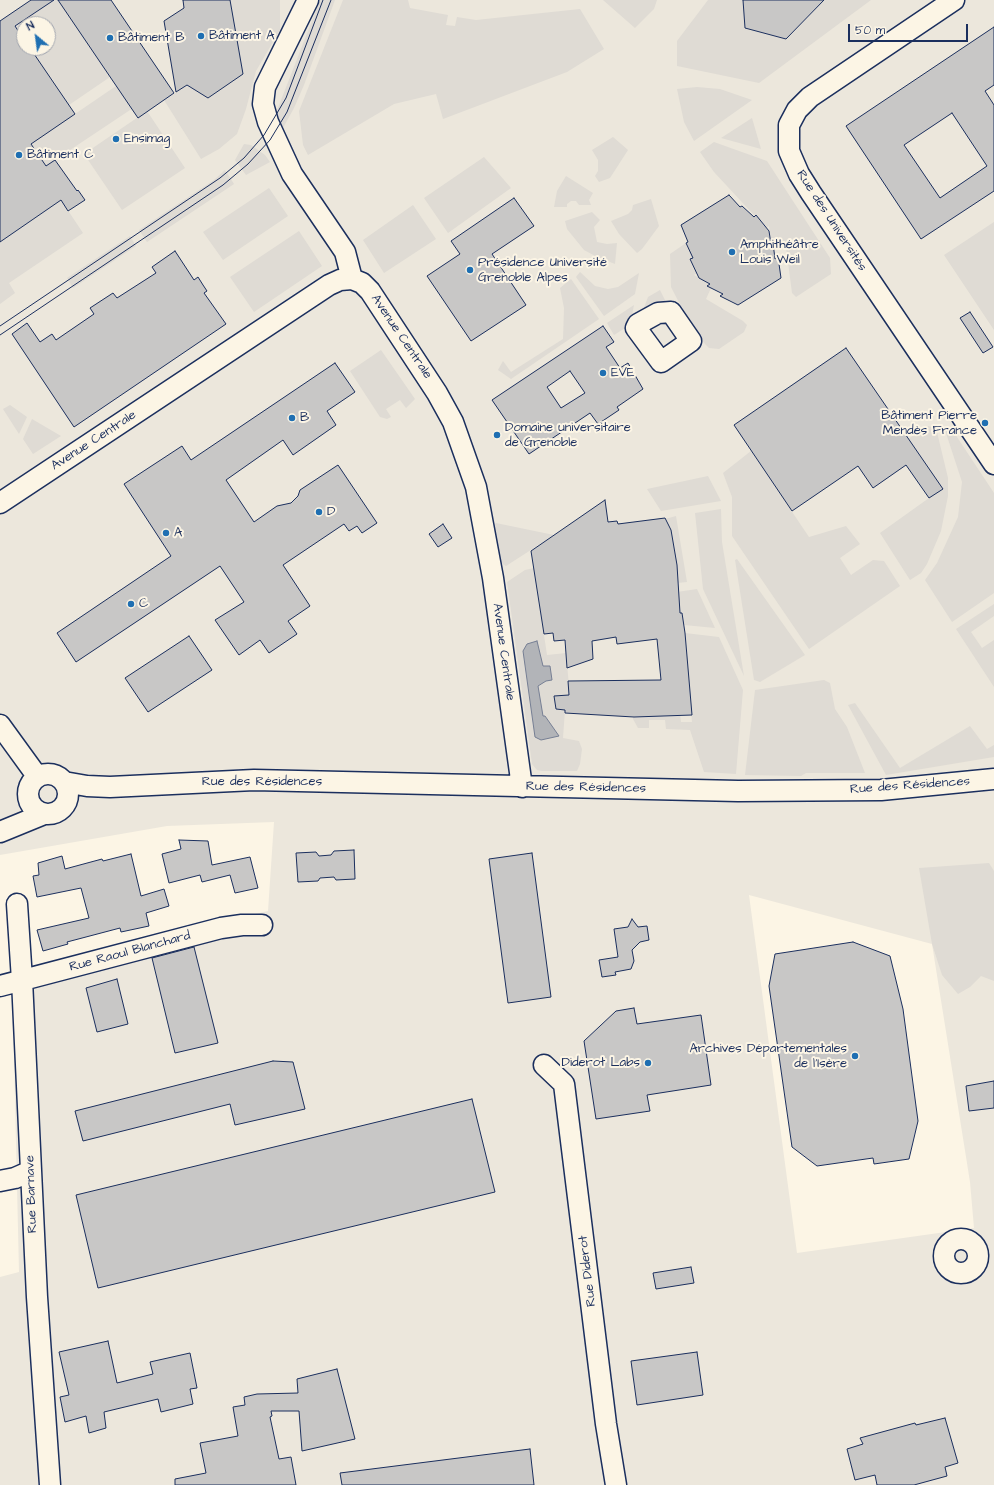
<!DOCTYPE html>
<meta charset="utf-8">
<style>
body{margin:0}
#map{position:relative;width:994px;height:1485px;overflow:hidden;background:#fcf5e5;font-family:"Architects Daughter",sans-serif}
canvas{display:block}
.north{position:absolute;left:16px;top:16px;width:40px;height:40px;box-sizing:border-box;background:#fcf5e5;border:1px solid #a2a6af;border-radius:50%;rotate:331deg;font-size:11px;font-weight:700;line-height:16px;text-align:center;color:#1b2f5e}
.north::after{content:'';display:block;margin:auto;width:14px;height:18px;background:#1f6fb2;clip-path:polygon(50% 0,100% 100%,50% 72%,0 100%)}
.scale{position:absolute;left:848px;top:24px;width:120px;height:18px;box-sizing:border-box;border:2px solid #1b2f5e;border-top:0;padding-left:5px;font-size:12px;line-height:14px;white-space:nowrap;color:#1b2f5e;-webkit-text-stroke:3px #fcf5e5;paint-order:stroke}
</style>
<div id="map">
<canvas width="994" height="1485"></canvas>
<div class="north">N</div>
<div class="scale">50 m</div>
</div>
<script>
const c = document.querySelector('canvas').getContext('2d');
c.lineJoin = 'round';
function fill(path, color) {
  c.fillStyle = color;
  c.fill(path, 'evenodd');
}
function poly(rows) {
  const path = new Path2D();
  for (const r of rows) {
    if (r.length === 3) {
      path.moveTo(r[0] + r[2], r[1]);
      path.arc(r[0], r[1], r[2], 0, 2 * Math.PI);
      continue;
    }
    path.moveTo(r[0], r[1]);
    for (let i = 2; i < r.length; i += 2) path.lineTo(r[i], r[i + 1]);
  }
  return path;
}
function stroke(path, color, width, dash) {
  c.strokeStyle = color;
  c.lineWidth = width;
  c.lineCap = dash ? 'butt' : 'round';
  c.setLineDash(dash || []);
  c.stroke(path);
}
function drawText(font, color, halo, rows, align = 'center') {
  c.font = font + ' "Architects Daughter",sans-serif';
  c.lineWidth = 4;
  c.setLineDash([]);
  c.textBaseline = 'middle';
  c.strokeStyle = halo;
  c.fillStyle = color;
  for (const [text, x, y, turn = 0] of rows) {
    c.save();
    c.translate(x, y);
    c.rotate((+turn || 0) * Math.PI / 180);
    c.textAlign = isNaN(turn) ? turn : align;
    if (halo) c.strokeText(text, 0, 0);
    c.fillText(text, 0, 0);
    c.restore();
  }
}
const built = poly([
 [0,0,994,0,994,1485,0,1485,0,1277,19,1272,12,972,268,911,274,822,167,826,0,855],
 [24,24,48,24,48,48,24,48],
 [749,895,932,944,970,1182,974,1228,797,1253]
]);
const green = poly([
 [54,0,58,0,110,77,69,105,51,77,0,112,0,83,30,48,48,48,48,24,24,24,24,40,15,26],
 [229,0,280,0,280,30,256,71,246,109,237,134,219,149,201,159,164,100,187,85,209,98,243,74],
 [320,0,335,0,304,85,294,108,283,128,276,113],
 [343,0,408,0,410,8,448,15,446,25,455,26,457,17,476,20,580,9,604,49,567,72,443,119,436,94,394,104,308,155,303,145,299,111],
 [603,0,657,0,654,9,635,28],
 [708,0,743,0,745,28,786,39,824,0,871,0,759,83,677,66,677,41],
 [116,86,126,100,134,95,139,104,46,166,31,144],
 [697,87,720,89,752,100,694,141,684,122,677,89],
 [147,111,185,168,122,210,84,154],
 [752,118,761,149,721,138],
 [613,137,628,150,610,178,599,182,595,176,598,171,598,160,592,150],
 [714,142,767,161,830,258,831,274,796,297,792,293,786,247,774,247,773,243,771,244,769,226,766,228,714,172,700,152],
 [244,144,251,145,265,155,270,162,246,175,235,160],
 [484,157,511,188,448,233,424,198],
 [225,170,234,184,147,242,139,230,214,180],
 [566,176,593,193,589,200,591,205,579,205,576,201,571,201,567,204,567,207,554,207,557,191],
 [269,188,288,216,223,260,203,232],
 [651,199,659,226,642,249,637,253,619,234,611,221,628,214,632,210,633,205],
 [61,200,83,233,9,283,15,293,0,304,0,242],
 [413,205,436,239,384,273,363,240],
 [592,212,600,220,594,227,597,242,607,244,617,243,615,264,597,257,584,250,567,229,565,221],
 [994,222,994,330,944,255],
 [299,231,322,266,254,312,230,277],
 [130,236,136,246,73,288,67,278],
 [686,243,693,258,690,260,697,273,694,275,710,284,708,286,711,288,706,299,743,321,747,325,744,332,719,349,709,348,705,344,688,320,671,287,670,254],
 [580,272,595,286,608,289,618,287,639,273,635,294,604,316,576,277],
 [571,279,599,319,511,379,498,370,503,361,511,372,563,339,564,308,560,288],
 [660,290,671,312,638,324,648,297],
 [634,305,630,325,614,335,607,323],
 [381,350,415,399,406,408,400,400,386,409,391,417,387,419,380,417,350,371],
 [10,405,27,417,19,434,3,409],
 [32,419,61,436,33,454,23,439],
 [928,426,936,428,948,478,948,496,941,531,927,564,921,573,910,580,880,533,929,498,908,439],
 [945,430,953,431,994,493,994,593,952,622,925,580,937,563,958,517,962,482],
 [751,451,809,537,846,526,860,544,840,558,851,575,873,560,884,561,900,586,809,649,732,536,732,497,723,473],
 [708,476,721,501,661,511,647,489],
 [721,509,722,542,744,676,703,589,695,513],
 [676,516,687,582,677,583,665,519],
 [496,523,554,535,506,566,501,563,494,525],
 [737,559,805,655,760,682,754,680,735,560],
 [534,568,547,655,566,653,570,697,554,696,556,709,565,710,563,738,579,741,582,749,580,764,577,771,542,771,537,770,532,764,507,582,525,570],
 [697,589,715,628,684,625,682,613,680,613,677,592],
 [994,604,994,616,971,632,982,648,994,640,994,687,956,629],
 [685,633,719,637,743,690,736,774,704,772,690,730,666,729,665,720,649,720,649,728,638,728,633,719,633,717,675,715,680,713,681,722,692,722],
 [824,680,830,683,835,709,847,727,865,773,806,773,801,776,745,775,755,690],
 [855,703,900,768,970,726,987,749,994,745,994,757,886,775,848,705],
 [989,863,994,871,994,981,981,976,970,987,958,994,942,975,932,944,919,868]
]);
const water = poly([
 [537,641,543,666,550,666,552,680,546,681,538,686,543,716,545,716,559,736,541,740,535,737,523,651,527,644,537,641]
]);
const building = poly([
 [31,0,54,0,15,26,24,40,24,48,30,48,75,114,31,144,46,166,55,160,77,191,78,190,85,200,68,211,61,200,0,242,0,21,31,0],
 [58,0,111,0,174,93,138,118,58,0],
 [183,0,230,0,243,74,208,98,187,85,176,92,164,21,184,8,183,0],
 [743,0,824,0,786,39,745,28,743,0],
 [994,27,994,85,985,91,994,105,994,191,921,239,846,126,994,27],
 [952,113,987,166,940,198,904,145,952,113],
 [729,195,740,207,742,206,754,217,756,215,769,231,771,244,773,243,775,259,778,257,781,278,738,305,720,296,723,294,707,286,710,284,699,278,690,259,693,258,686,243,688,242,681,225,729,195],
 [514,198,534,226,492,254,526,305,471,341,427,276,460,254,451,241,514,198],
 [175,251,194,280,198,277,203,285,207,291,204,293,226,324,74,427,12,334,27,323,40,342,52,334,56,340,94,314,90,308,113,293,117,298,156,273,152,267,175,251],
 [970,312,993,347,983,353,960,318,970,312],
 [603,326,614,342,606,347,620,368,628,363,643,389,617,407,619,410,598,424,590,413,529,454,492,400,603,326],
 [570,371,585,393,561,408,547,387,570,371],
 [846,348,943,489,929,498,906,465,873,488,858,466,792,511,734,425,846,348],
 [335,363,355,392,327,411,336,425,293,455,283,440,226,480,254,522,277,506,291,503,298,496,300,490,338,465,377,523,362,533,357,526,349,531,344,524,283,565,310,606,288,621,297,634,269,653,260,640,239,655,215,620,244,602,220,566,76,662,57,633,171,556,124,484,182,446,191,460,335,363],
 [605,500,608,522,617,521,618,524,665,518,671,530,677,565,680,613,682,613,685,633,692,715,634,717,565,713,565,710,556,709,554,696,569,695,568,681,661,680,657,639,617,644,616,637,592,641,593,659,567,668,565,640,554,641,553,633,544,634,531,551,605,500],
 [443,524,452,538,438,547,429,534,443,524],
 [189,636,212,670,148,712,125,678,189,636],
 [179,840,208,841,212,865,250,857,258,888,235,893,230,875,202,882,200,875,169,883,162,854,181,849,179,840],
 [354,850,355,879,336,880,334,877,320,878,318,881,298,882,296,853,316,852,319,856,331,855,334,851,354,850],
 [532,853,551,997,508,1003,489,859,532,853],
 [131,854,141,896,164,889,169,906,146,913,149,926,121,932,120,928,67,942,68,944,43,951,37,930,89,918,81,888,37,897,33,876,39,875,38,863,62,856,65,869,102,859,103,861,131,854],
 [632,919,638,927,647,926,649,940,640,942,632,950,634,961,631,969,615,972,616,975,602,977,599,960,618,957,614,929,628,927,632,919],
 [853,942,890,956,903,1009,918,1121,909,1159,874,1164,873,1158,817,1166,792,1147,769,986,775,954,853,942],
 [194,947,218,1043,175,1053,152,958,194,947],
 [117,979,128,1024,97,1032,86,988,117,979],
 [634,1008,637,1024,701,1015,711,1085,647,1095,650,1111,596,1119,584,1041,616,1011,634,1008],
 [273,1061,293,1062,305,1109,235,1125,230,1104,83,1141,75,1111,273,1061],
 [994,1081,994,1108,969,1111,966,1086,994,1081],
 [472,1099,495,1192,98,1288,76,1195,472,1099],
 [691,1267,694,1283,656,1289,653,1273,691,1267],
 [108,1341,117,1383,153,1374,150,1362,190,1353,197,1388,190,1389,193,1404,161,1412,158,1399,104,1412,106,1428,89,1433,86,1416,65,1422,60,1397,69,1395,59,1352,108,1341],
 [697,1352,703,1395,637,1405,631,1361,697,1352],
 [337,1369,355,1439,302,1451,299,1411,271,1411,272,1416,270,1417,279,1459,291,1457,296,1485,175,1485,175,1479,206,1473,200,1443,238,1436,233,1407,245,1405,244,1397,257,1394,298,1393,297,1379,337,1369],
 [945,1418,958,1463,945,1467,947,1476,914,1485,877,1485,875,1475,855,1480,847,1449,863,1444,860,1438,915,1423,916,1425,945,1418],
 [530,1449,534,1485,342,1485,340,1473,530,1449]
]);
const minor = poly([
 [308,0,265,87,263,104,268,122,292,174,345,252,352,279],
 [954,0,810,97,797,110,789,125,789,151,799,174,811,193,994,464],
 [671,312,691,341,661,362,636,328,638,324,658,313,671,312],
 [0,503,329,285,340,280,352,279,362,283,370,291,437,393,453,422,476,487,493,578,522,787],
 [0,725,37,776],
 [48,794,20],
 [64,782,87,786,110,787,254,780,738,791,881,790,994,779],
 [0,832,44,814],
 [17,904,22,980,37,1297,50,1485],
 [0,986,221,928,242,925,262,925],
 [544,1065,564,1084,606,1424,616,1485],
 [0,1181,15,1178,31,1171],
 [961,1256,17]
]);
const tram = poly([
 [0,326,220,178,244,158,264,135,286,98,323,0],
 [0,335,223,185,248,164,270,140,287,112,331,0]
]);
const markers = [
 [201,36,4,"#1f6fb2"],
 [110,38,4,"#1f6fb2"],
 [116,139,4,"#1f6fb2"],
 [19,155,4,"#1f6fb2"],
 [732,252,4,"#1f6fb2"],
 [470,270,4,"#1f6fb2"],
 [603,373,4,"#1f6fb2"],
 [292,418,4,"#1f6fb2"],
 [985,423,4,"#1f6fb2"],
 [497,435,4,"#1f6fb2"],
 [319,512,4,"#1f6fb2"],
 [166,533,4,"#1f6fb2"],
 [131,604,4,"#1f6fb2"],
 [855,1056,4,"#1f6fb2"],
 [648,1063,4,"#1f6fb2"]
];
const poiNames = [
 ["Bâtiment A",209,36],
 ["Bâtiment B",118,38],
 ["Ensimag",124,139],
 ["Bâtiment C",27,155],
 ["Amphithéâtre",740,245],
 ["Louis Weil",740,260],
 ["Présidence Université",478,263],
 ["Grenoble Alpes",478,278],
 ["EVE",611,373],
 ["Bâtiment Pierre",977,416,"right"],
 ["Mendès France",977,431,"right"],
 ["B",300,418],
 ["Domaine universitaire",505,428],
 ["de Grenoble",505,443],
 ["D",327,512],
 ["A",174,533],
 ["C",139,604],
 ["Archives Départementales",847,1049,"right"],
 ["de l'Isère",847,1064,"right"],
 ["Diderot Labs",640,1063,"right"]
];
const streetNames = [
 ["Rue des Universités",831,221,57],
 ["Avenue Centrale",401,337,56],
 ["Avenue Centrale",94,441,-33],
 ["Avenue Centrale",503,652,82],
 ["Rue des Résidences",262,782],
 ["Rue des Résidences",910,786,-4],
 ["Rue des Résidences",586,788,1],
 ["Rue Raoul Blanchard",130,952,-15],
 ["Rue Barnave",32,1194,-92],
 ["Rue Diderot",588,1271,-97]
];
fill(built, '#ece7dc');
fill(green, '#dfdbd4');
fill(water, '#b2b4b8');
stroke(water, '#767f94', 1);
fill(building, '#c8c7c6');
stroke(building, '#1b2f5e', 1);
stroke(minor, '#1b2f5e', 23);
stroke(minor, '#fcf5e5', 20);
stroke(tram, '#1b2f5e', 1);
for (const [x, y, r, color] of markers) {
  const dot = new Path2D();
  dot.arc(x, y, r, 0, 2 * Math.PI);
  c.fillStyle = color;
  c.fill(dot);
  stroke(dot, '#fcf5e5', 1.5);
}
drawText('13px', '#1b2f5e', '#fcf5e5', poiNames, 'left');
drawText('13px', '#1b2f5e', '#fcf5e5', streetNames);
</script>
